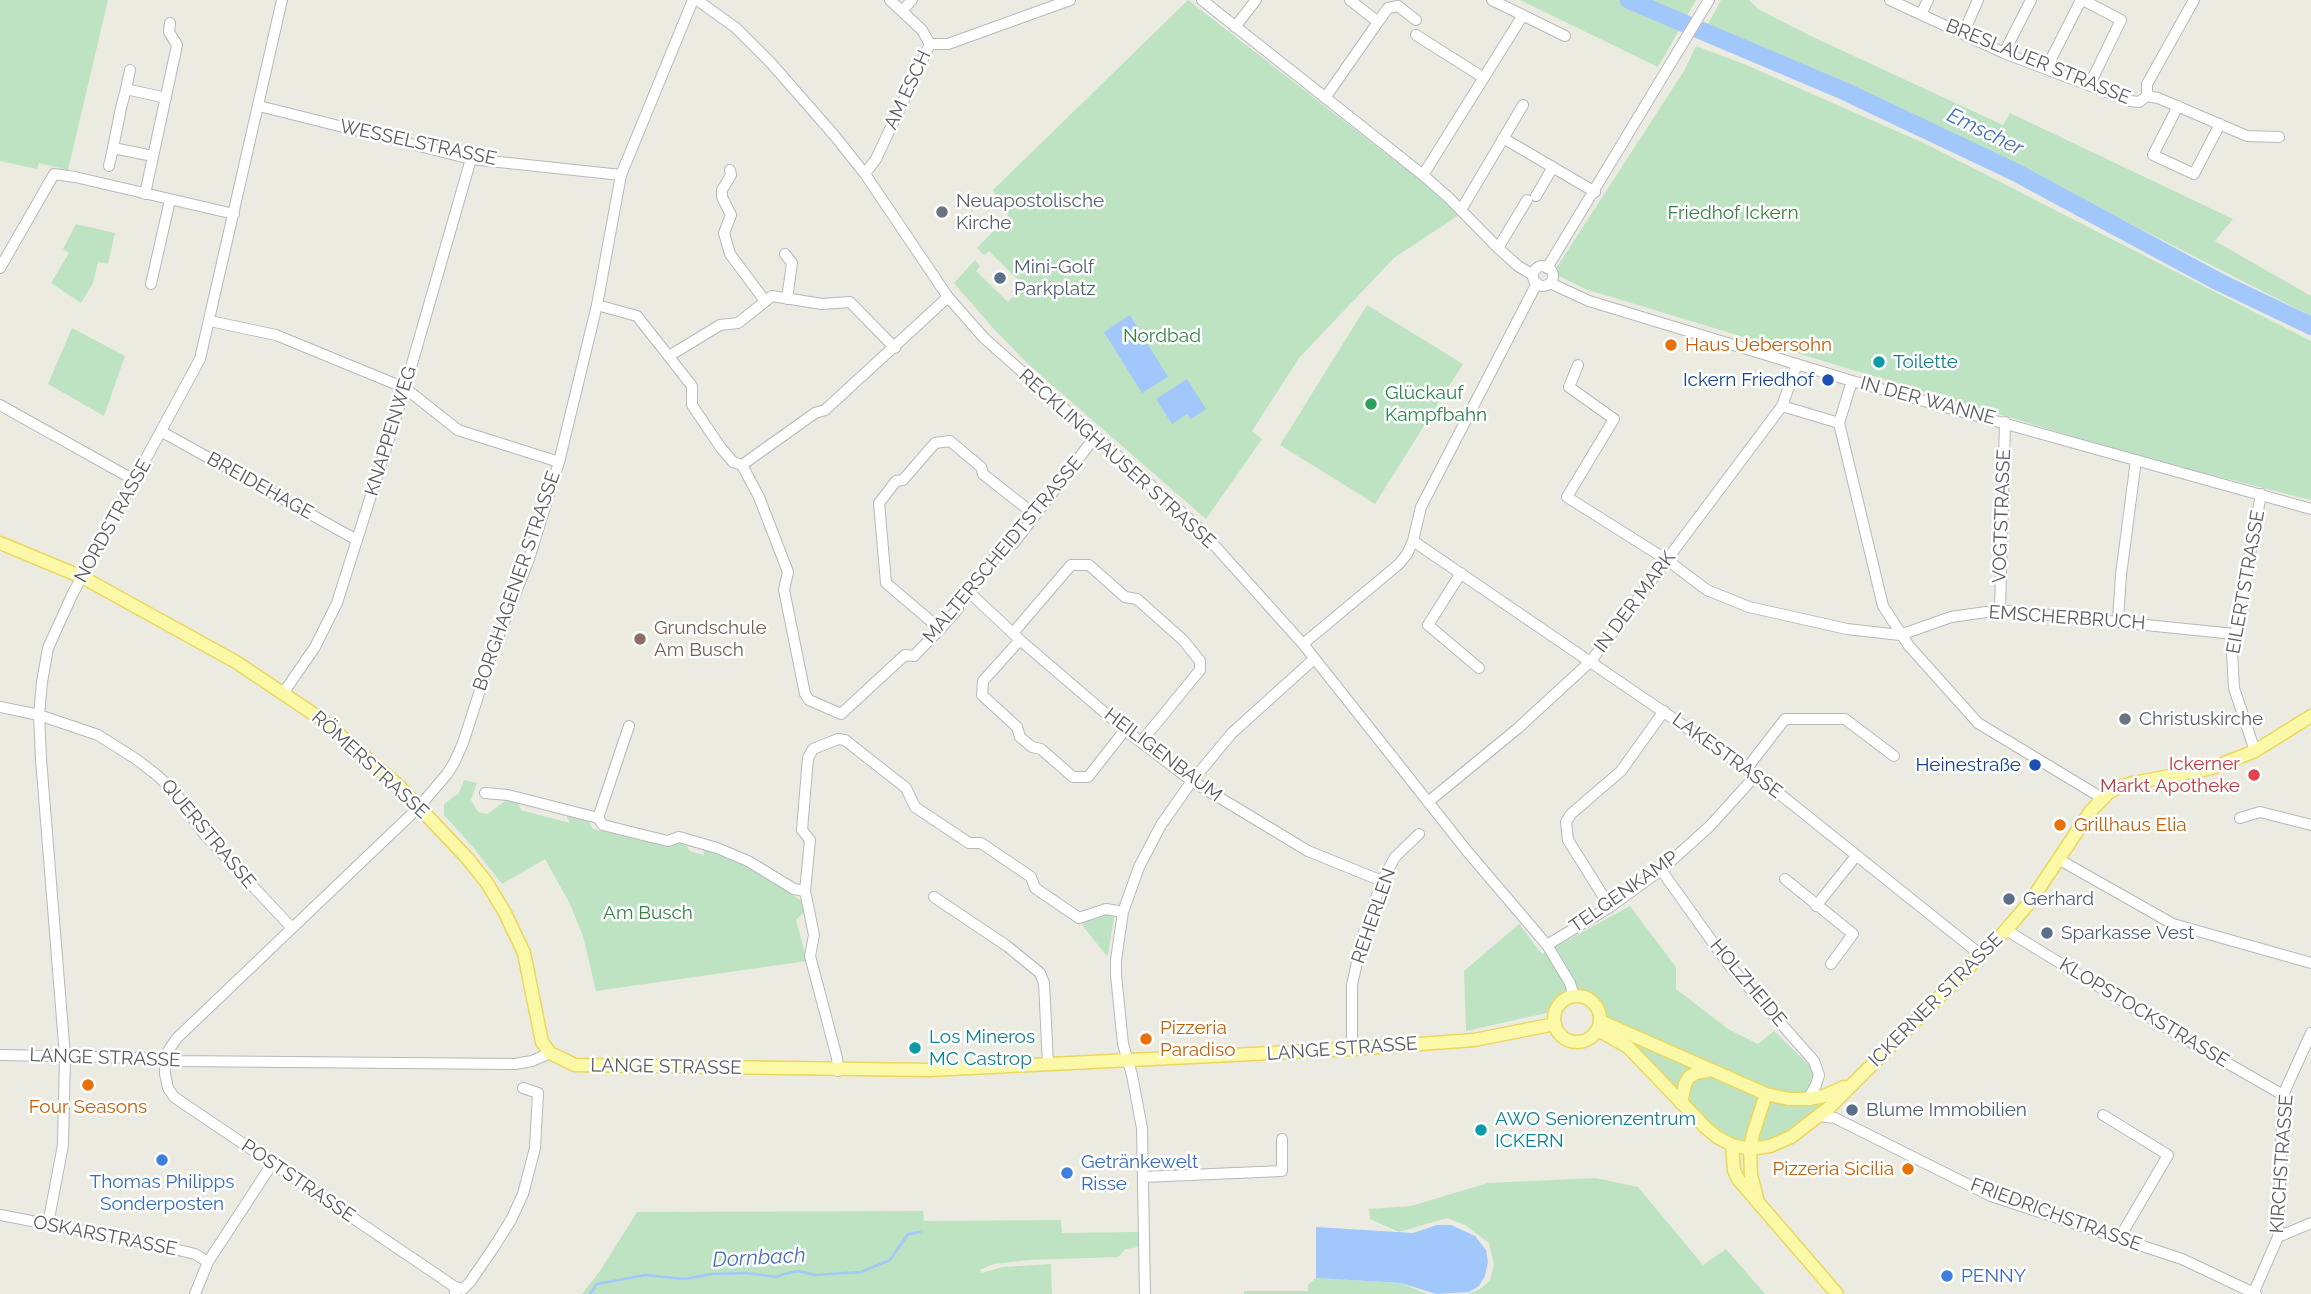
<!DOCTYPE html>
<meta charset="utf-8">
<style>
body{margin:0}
canvas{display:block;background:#ecebe1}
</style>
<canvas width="2311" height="1294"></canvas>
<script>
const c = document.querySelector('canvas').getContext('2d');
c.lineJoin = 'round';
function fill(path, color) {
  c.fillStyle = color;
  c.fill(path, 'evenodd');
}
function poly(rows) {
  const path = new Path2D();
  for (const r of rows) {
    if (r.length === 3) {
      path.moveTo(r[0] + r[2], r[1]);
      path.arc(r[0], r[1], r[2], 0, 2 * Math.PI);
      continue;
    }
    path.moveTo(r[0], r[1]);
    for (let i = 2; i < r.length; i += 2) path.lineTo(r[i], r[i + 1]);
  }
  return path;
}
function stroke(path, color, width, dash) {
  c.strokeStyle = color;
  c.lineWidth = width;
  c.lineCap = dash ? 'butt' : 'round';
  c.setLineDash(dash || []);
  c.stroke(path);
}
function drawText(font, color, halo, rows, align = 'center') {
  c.font = font + ' Raleway,sans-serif';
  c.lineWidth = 5;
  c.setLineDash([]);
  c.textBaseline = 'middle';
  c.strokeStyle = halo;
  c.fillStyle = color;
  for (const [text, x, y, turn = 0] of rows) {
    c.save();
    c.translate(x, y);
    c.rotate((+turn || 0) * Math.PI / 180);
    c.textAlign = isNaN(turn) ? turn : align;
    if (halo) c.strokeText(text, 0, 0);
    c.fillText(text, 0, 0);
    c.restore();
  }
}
const green = poly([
 [0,0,108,0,68,170,39,163,37,169,0,161],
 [1188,0,1420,180,1459,215,1394,258,1299,358,1252,431,1262,439,1206,519,1028,364,992,327,954,283,975,260,980,266,976,271,1008,302,1024,286,989,251,984,255,977,248,1008,216,993,190],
 [1520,0,1696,0,1658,67],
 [1721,0,1749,0,1758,9,1813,37,2003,125,2010,113,2233,219,2215,241,2311,296,2311,316,1945,129,1707,26],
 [1696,46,1744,64,1926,144,2311,341,2311,500,2144,458,1585,289,1553,273,1684,71],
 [76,224,115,233,108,264,98,262,93,283,81,303,51,283,69,253,63,249],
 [1367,305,1463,364,1375,504,1280,445],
 [72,328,125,356,104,416,48,384],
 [464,780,477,783,471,800,478,812,487,814,507,800,518,803,521,810,570,823,566,815,588,820,593,829,670,847,682,842,686,843,689,851,704,855,703,848,748,865,803,902,806,910,796,920,807,961,596,991,583,936,570,904,545,859,502,884,473,847,444,815,444,804,459,793],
 [1630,906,1676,967,1676,989,1728,1029,1758,1044,1774,1031,1811,1067,1814,1075,1810,1085,1823,1107,1786,1135,1763,1143,1737,1140,1722,1135,1637,1048,1605,1028,1607,1017,1603,1008,1586,992,1560,997,1551,1012,1466,1031,1464,971,1519,924,1542,954],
 [1106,913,1114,917,1108,955,1106,955,1082,925,1083,922],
 [1596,1178,1638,1187,1703,1265,1726,1249,1765,1294,1468,1294,1480,1289,1490,1280,1494,1265,1489,1243,1465,1225,1447,1218,1399,1232,1370,1219,1369,1209,1411,1206,1488,1183],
 [923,1211,924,1221,1061,1220,1062,1233,1139,1232,1139,1247,1126,1249,1118,1257,1029,1260,994,1264,980,1270,982,1273,1002,1267,1051,1264,1052,1294,582,1294,600,1271,637,1212],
 [1316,1278,1401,1283,1427,1294,1244,1294,1244,1291,1308,1291,1308,1285]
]);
const water = poly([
 [1130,315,1168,377,1142,393,1104,332],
 [1187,379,1206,409,1191,419,1187,414,1172,424,1156,399],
 [1437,1225,1451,1225,1475,1236,1486,1250,1488,1262,1485,1276,1479,1286,1469,1292,1436,1294,1401,1283,1316,1278,1316,1227,1413,1233]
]);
const stream = poly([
 [590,1294,597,1284,645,1275,684,1279,712,1274,747,1273,777,1277,784,1274,798,1271,815,1275,861,1272,890,1260,908,1234,920,1232]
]);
const river = poly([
 [1629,0,1844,91,2015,172,2219,282,2311,326]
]);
const minor = poly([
 [697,0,736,28,771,63,834,135,865,174,948,297,984,338,1197,526,1303,644,1467,851,1547,945,1570,983,1574,997],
 [890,0,922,30,930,44],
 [1202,0,1423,175,1449,198,1498,248,1518,266,1533,275],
 [1492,0,1565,36],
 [1890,0,2004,53,2130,101,2139,102,2147,96,2158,98,2247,136,2279,137],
 [2083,0,2121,20,2090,84],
 [902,11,912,0],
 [1921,14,1928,0],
 [1378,22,1388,8,1398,6,1416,20],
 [1235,27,1256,0],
 [1963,34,1978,0],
 [1416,35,1484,78],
 [930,44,948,44,1070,0],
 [2004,53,2031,0],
 [2046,69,2081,0],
 [126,89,130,70],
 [2147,96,2147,84,2194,0],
 [1325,98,1378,22,1350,0],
 [259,106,471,159,621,175],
 [2178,106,2153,155,2194,174,2220,124],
 [1503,138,1595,192],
 [153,156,113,148,121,108,126,89,166,98],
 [109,166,113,148],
 [730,170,731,175,722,190,722,197,731,215,724,233,730,254,765,301],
 [865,174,876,159,930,44],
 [1423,175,1523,15],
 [145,194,177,45,169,32,170,23],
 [1536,196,1553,167],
 [1461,210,1523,105],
 [1498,248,1527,200],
 [785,254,792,263,787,299],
 [1543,276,10],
 [0,268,54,174,75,177,234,214],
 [1547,268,1709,0],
 [1550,283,1589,301,1852,381,2311,509],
 [151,284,170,200],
 [597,305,637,316,692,386,692,405,721,448,733,462,742,465,759,497,788,572,784,590,805,694,809,700,841,714,905,655,914,656,940,629,958,609,958,603,1005,545,1013,544,1095,437],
 [210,321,276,335,405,388,458,430,559,462],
 [669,356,720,325,738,323,772,296,822,304,850,302,895,348],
 [1578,365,1569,387,1614,419,1567,497,1667,560,1707,590,1749,607,1847,629,1900,635,1951,617,2000,610,2234,634],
 [1852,381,1839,423,1883,606,1909,646,1978,723,2102,798],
 [0,405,136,481],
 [1782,406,1839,423],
 [162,432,357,540],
 [742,465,815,413,825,410,948,297],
 [1413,541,1756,775,1981,955],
 [1461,573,1428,625,1479,668],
 [968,591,1020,640,1125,730,1192,781,1308,851,1382,881],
 [2000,610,2005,422],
 [2118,620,2121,575,2136,460],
 [940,629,886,583,879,503,896,481,903,480,935,443,950,441,981,467,983,474,1035,515],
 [1013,633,1071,565,1089,565,1125,597,1137,599,1183,640,1200,661,1200,670,1141,742],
 [1020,640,983,681,982,695,1017,727,1020,737,1032,747,1041,749,1073,777,1088,777,1125,730],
 [1303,644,1399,564,1407,554,1413,541,1421,507,1537,283],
 [284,692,315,647,337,603,405,388,471,159],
 [0,707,39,715,98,735,136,759,158,776,177,795,204,834,291,927],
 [2255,751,2234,688,2232,652,2261,494],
 [1747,768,1785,719,1845,719,1894,756],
 [485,793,508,795,598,818,603,825,647,836,668,841,679,837,717,848,748,861,794,889,805,891],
 [1428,802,1517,729,1591,661,1782,406,1797,364],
 [598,818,629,726],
 [2240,818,2260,812,2311,825],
 [2058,859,2173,924,2311,963],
 [1661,870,1729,965,1814,1061,1819,1075,1816,1085,1808,1099],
 [1785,879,1853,934,1831,964],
 [934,897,1007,946,1040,973,1044,983,1048,1065],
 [1816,906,1856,856],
 [1610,907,1568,840,1566,822,1571,814,1621,771,1664,711],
 [2006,930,2168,1029,2283,1095],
 [1547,945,1610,907,1661,870,1710,826,1756,775],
 [1352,1049,1352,985,1363,935,1382,881,1395,857,1419,834],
 [0,1055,143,1058,174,1061,515,1064,532,1061,550,1053],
 [838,1071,837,1058,810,956,814,935,805,891,810,840,802,830,808,758,813,749,838,739,845,740,906,788,915,807,969,843,981,843,1031,877,1035,888,1079,918,1106,909,1123,912],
 [2103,1115,2168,1155,2119,1239],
 [1819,1116,1835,1118,1991,1196,2182,1259,2256,1294],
 [1143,1177,1282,1171,1282,1139],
 [0,1215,162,1246,195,1254,208,1262],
 [48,1224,63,1145,65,1056,41,759,39,715,42,682,48,648,73,593,200,359,282,0],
 [2278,1237,2311,1223],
 [455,1287,174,1097,168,1088,165,1074,165,1060,170,1048,177,1038,418,808,447,774,454,763,463,743,493,650,529,559,559,462,597,305,621,175,693,0],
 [195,1294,208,1262,272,1164],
 [455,1294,455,1287,463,1289,470,1282,494,1247,511,1220,523,1194,535,1148,538,1093,523,1088],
 [1145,1294,1142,1128,1132,1075,1123,1044,1116,975,1116,960,1123,912,1139,867,1161,825,1192,781,1232,733,1314,659],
 [2253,1294,2278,1237,2283,1095,2311,1033]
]);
const major = poly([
 [0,543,82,577,236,662,321,719,399,786,468,859,487,883,505,913,524,953,542,1042,550,1053,575,1065,929,1070,1352,1049,1474,1040,1555,1024],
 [1577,1019,23],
 [1600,1021,1766,1094,1789,1099,1808,1099,1824,1096,1844,1087],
 [1598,1030,1628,1047,1705,1127,1717,1137,1732,1145,1750,1149,1770,1146,1791,1137,1831,1106,2006,930,2030,902,2090,812,2108,793,2119,787,2133,783,2212,768,2255,751,2311,716],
 [1681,1103,1685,1084,1689,1077,1696,1073,1712,1070],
 [1732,1145,1734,1170,1738,1179,1837,1294],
 [1757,1198,1751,1175,1750,1149,1753,1134,1766,1094]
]);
const markers = [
 [942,212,7,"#6b7280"],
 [1000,278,7,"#5c6f8a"],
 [1671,345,7,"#e8710a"],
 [1879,362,7,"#0f9aa8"],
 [1828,380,7,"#1a4fb4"],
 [1371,404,7,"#2e9e5b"],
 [640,639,7,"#8d6e63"],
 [2125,719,7,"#6b7280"],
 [2035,765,7,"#1a4fb4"],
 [2254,775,7,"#e0444e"],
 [2060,825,7,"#e8710a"],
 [2009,899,7,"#5c6f8a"],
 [2047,933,7,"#5c6f8a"],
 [1146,1039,7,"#e8710a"],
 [915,1048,7,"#0f9aa8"],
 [88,1085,7,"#e8710a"],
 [1852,1110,7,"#5c6f8a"],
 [1481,1130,7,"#0f9aa8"],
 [162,1160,7,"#3f7fe0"],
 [1908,1169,7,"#e8710a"],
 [1067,1173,7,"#3f7fe0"],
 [1947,1276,7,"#3f7fe0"]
];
const streetNames = [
 ["BRESLAUER STRASSE",2038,62,22],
 ["AM ESCH",908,90,-65],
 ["WESSELSTRASSE",418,143,12],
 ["IN DER WANNE",1928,401,15],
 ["KNAPPENWEG",391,431,-73],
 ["RECKLINGHAUSER STRASSE",1117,459,42],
 ["BREIDEHAGE",260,486,29],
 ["VOGTSTRASSE",2002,516,-88],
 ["NORDSTRASSE",113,521,-61],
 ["MALTERSCHEIDTSTRASSE",1003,550,-50],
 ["BORGHAGENER STRASSE",517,581,-71],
 ["EILERTSTRASSE",2246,582,-80],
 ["IN DER MARK",1635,602,-53],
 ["EMSCHERBRUCH",2067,618,4],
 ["HEILIGENBAUM",1163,755,37],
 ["LAKESTRASSE",1727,756,36],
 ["RÖMERSTRASSE",370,765,42],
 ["QUERSTRASSE",208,834,50],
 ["TELGENKAMP",1624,892,-35],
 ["REHERLEN",1374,916,-71],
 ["HOLZHEIDE",1748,983,50],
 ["ICKERNER STRASSE",1936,1000,-45],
 ["KLOPSTOCKSTRASSE",2144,1013,31],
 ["LANGE STRASSE",1342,1049,-4],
 ["LANGE STRASSE",105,1058,2],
 ["LANGE STRASSE",666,1067,1],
 ["KIRCHSTRASSE",2282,1164,-86],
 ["POSTSTRASSE",298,1181,34],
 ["FRIEDRICHSTRASSE",2056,1215,20],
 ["OSKARSTRASSE",105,1236,11]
];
const worshipNames = [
 ["Neuapostolische",956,201],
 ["Kirche",956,223],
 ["Christuskirche",2139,719]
];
const parkNames = [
 ["Friedhof Ickern",1733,213],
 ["Nordbad",1162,336],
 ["Am Busch",648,913]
];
const serviceNames = [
 ["Mini-Golf",1014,267],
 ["Parkplatz",1014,289],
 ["Gerhard",2023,899],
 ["Sparkasse Vest",2061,933],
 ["Blume Immobilien",1866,1110]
];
const foodNames = [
 ["Haus Uebersohn",1685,345],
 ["Grillhaus Elia",2074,825],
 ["Pizzeria",1160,1028],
 ["Paradiso",1160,1050],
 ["Four Seasons",88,1107,"center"],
 ["Pizzeria Sicilia",1894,1169,"right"]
];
const cultureNames = [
 ["Toilette",1893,362],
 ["Los Mineros",929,1037],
 ["MC Castrop",929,1059],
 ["AWO Seniorenzentrum",1495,1119],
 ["ICKERN",1495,1141]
];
const transitNames = [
 ["Ickern Friedhof",1814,380],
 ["Heinestraße",2021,765]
];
const leisureNames = [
 ["Glückauf",1385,393],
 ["Kampfbahn",1385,415]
];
const educationNames = [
 ["Grundschule",654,628],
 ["Am Busch",654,650]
];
const healthNames = [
 ["Ickerner",2240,764],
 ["Markt Apotheke",2240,786]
];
const shopNames = [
 ["Getränkewelt",1081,1162],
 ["Risse",1081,1184],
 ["Thomas Philipps",162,1182,"center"],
 ["Sonderposten",162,1204,"center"],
 ["PENNY",1961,1276]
];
const waterNames = [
 ["Emscher",1985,132,26],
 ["Dornbach",759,1258,-3]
];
fill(green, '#bee3c3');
fill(water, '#a2c7fb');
stroke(stream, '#a2c7fb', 2.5);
stroke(river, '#a2c7fb', 18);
stroke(minor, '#b7b8bd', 12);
stroke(major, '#ead75c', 15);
stroke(minor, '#fff', 10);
stroke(major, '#fbf9a7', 12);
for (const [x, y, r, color] of markers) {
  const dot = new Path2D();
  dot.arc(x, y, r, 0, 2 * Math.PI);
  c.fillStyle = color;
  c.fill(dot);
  stroke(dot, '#fff', 2.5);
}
drawText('19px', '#5a5c61', '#fff', streetNames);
drawText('19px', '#5b616d', '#fff', worshipNames, 'left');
drawText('19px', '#388246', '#fff', parkNames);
drawText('19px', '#4e5e75', '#fff', serviceNames, 'left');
drawText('19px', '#c56008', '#fff', foodNames, 'left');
drawText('19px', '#0d838f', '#fff', cultureNames, 'left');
drawText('19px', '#164399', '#fff', transitNames, 'right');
drawText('19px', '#27864d', '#fff', leisureNames, 'left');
drawText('19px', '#785e54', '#fff', educationNames, 'left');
drawText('19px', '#be3a42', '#fff', healthNames, 'right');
drawText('19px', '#366cbe', '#fff', shopNames, 'left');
drawText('italic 21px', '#476fbc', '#fff', waterNames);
</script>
